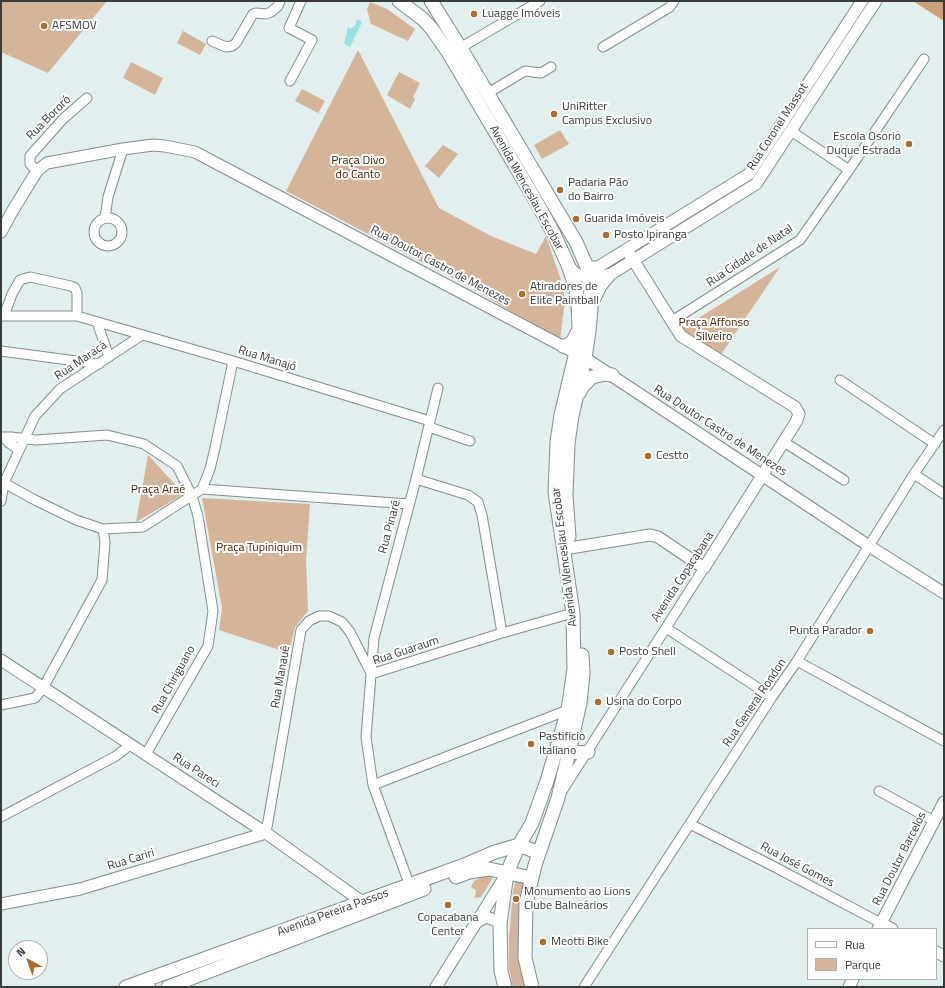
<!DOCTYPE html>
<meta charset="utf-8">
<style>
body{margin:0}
#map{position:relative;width:945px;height:988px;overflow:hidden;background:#e2efef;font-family:"Titillium Web",sans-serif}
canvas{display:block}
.frame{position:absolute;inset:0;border:2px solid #373c3c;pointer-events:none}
.legend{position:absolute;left:807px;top:928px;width:130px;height:52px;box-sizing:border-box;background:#fff;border:1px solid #afb1b1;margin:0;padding:5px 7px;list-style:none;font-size:12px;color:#373c3c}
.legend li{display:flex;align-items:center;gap:8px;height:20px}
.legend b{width:20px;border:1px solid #afb1b1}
.north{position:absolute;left:8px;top:940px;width:40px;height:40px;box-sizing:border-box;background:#fff;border:1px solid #afb1b1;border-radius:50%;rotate:319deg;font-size:11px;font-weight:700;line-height:16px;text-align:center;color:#373c3c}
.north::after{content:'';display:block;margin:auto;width:14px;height:18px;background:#a96e2f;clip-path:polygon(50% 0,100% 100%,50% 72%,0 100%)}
</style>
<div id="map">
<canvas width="945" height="988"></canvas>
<div class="frame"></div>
<ul class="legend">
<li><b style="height:5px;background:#fff"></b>Rua</li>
<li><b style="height:11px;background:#d5b599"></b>Parque</li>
</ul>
<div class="north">N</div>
</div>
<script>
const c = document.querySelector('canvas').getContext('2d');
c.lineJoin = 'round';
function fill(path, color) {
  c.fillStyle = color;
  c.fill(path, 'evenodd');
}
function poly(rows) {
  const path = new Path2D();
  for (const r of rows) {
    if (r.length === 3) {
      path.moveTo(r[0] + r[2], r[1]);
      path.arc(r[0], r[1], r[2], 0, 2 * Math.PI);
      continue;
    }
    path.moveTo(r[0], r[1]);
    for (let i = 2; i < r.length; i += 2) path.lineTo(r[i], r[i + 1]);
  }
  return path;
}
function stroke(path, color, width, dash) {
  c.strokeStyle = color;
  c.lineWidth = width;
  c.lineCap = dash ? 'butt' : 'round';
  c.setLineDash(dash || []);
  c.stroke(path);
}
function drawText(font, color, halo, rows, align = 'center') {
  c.font = font + ' "Titillium Web",sans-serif';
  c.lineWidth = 4;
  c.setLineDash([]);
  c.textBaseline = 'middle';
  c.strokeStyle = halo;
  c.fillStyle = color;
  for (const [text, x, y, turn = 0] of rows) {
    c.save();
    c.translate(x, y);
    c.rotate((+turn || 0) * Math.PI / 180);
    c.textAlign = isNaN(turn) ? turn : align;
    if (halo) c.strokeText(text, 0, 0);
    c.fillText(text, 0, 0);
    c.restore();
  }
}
const green = poly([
 [1,1,107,1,48,73,1,52],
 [370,2,387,9,415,29,408,41,371,24,367,10],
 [183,31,206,44,200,55,177,43],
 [358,50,439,208,491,236,536,254,546,236,562,283,565,301,560,340,468,286,286,191],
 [131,62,163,78,155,95,123,78],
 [399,72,420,83,413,97,415,99,410,109,387,95],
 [302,89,325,101,318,113,295,101],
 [560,130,569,144,542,159,534,145],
 [443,145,458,154,439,178,425,166],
 [780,267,720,356,690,339,681,329],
 [148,455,184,494,136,522],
 [202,498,310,504,306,560,308,611,295,627,289,653,219,630,222,608],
 [488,875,493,877,490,883,481,897,475,898,476,890,471,887,474,881],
 [516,878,526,880,527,987,513,987,509,968,509,937,513,891]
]);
const forest = poly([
 [913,1,944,1,944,21]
]);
const water = poly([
 [357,19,362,22,350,47,344,44,348,27,351,29,356,24]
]);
const minor = poly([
 [212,41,226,47,232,46,236,43,253,14,256,13,266,14,271,12,278,6,280,1],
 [603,47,670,7,674,1],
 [460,48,540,1],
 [290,81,312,40,289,28,301,1],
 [488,93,525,71,541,73,551,67],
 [791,131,849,170],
 [37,171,30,164,30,156,63,119,87,98],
 [108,232,14],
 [105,218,108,197,123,149],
 [1,316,77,316,233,361,430,421],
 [4,316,12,294,20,280,30,277,71,286,75,288,77,293,77,316],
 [672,321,800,240,849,170,924,59],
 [97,322,109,357],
 [1,351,99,364],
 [840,380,935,444],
 [429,427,470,441],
 [1,437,11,437,36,440,107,435,144,444,177,466,192,496,198,516,213,611,208,646,146,754],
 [3,437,9,443,19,450],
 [784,442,844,480],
 [914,474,944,494],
 [416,479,468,495,478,502,482,515,502,633],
 [4,483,35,500,76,520,103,529,143,527,202,489,210,469,215,448,233,361],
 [202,489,409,504],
 [1,501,4,483,35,416,60,389,142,335],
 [666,628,772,697],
 [797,661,944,741],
 [371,674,502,633,573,613],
 [1,705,35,698,43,688,102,580,105,542,103,529],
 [373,785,568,710],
 [562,791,704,568],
 [879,791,934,821],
 [1,817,116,756,130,745],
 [690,824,771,865,881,923],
 [266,833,301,630,309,621,319,616,329,616,342,622,350,632,371,673],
 [411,889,373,785,366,737,374,638,416,479,438,388],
 [143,981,151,987],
 [584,987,772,697,797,661,914,474,944,430]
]);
const tertiary = poly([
 [1,232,13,210,37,171,47,163,123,149,153,145,165,146,195,152,585,358,869,546,944,593],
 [568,266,578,275,589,278,598,277,611,274,756,184,876,1],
 [587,267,598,267,749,174,862,1],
 [591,307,601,286,611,274],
 [570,548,650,535,658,537,704,568,796,422,799,414,795,407,681,336,627,250],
 [1,660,266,833,368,906],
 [1,904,80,889,266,833],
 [477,922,486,917,495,920,500,924],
 [881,923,892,929],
 [878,929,944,802],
 [936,952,944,956],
 [436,987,506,875],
 [849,987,853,979]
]);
const secondary = poly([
 [399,1,423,19,432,29,448,52,533,196,554,234,568,265,576,288,578,305,579,327,576,352,561,415,557,442,555,492,573,613,574,669,568,710,547,781,532,823,519,845,507,873,500,924,501,971,505,987],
 [431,1,463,52,576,242,587,267,590,285,591,309,589,331,585,358,572,416,568,443,566,495,569,537],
 [563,346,567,346,573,341,577,333],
 [579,393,583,386,592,377,605,374,612,375],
 [570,749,575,752,581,753,588,752],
 [456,877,469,872,489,869,532,878],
 [126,987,467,864,495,852,519,845,539,853],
 [168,987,424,889],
 [532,987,525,958,526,903,535,865,558,798,565,769,580,703,583,674,582,655]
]);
const markers = [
 [474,14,4,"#a96e2f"],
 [44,26,4,"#a96e2f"],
 [554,114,4,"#a96e2f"],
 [909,144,4,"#a96e2f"],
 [560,190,4,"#a96e2f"],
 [576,219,4,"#a96e2f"],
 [606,235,4,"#a96e2f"],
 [522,294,4,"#a96e2f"],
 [648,456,4,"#a96e2f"],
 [870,631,4,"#a96e2f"],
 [611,652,4,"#a96e2f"],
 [598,702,4,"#a96e2f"],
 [531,744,4,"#a96e2f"],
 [516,899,4,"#a96e2f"],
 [448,905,4,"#a96e2f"],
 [543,942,4,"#a96e2f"]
];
const poiNames = [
 ["Luagge Imóveis",482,14],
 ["AFSMOV",52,26],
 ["UniRitter",562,107],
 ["Campus Exclusivo",562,121],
 ["Escola Osorio",901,137,"right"],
 ["Duque Estrada",901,151,"right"],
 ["Padaria Pão",568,183],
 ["do Bairro",568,197],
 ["Guarida Imóveis",584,219],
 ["Posto Ipiranga",614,235],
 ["Atiradores de",530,287],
 ["Elite Paintball",530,301],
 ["Cestto",656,456],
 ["Punta Parador",862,631,"right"],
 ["Posto Shell",619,652],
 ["Usina do Corpo",606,702],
 ["Pastificio",539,737],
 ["Italiano",539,751],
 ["Monumento ao Lions",524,892],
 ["Clube Balneários",524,906],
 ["Copacabana",448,918,"center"],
 ["Center",448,932,"center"],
 ["Meotti Bike",551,942]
];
const streetNames = [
 ["Rua Bororó",49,118,-45],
 ["Rua Coronel Massot",778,127,-57],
 ["Avenida Wenceslau Escobar",526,188,61],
 ["Rua Cidade de Natal",750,256,-34],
 ["Rua Doutor Castro de Menezes",440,266,28],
 ["Rua Manajó",267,359,17],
 ["Rua Maracá",81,361,-34],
 ["Rua Doutor Castro de Menezes",720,431,33],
 ["Rua Pinaré",390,527,-75],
 ["Avenida Wenceslau Escobar",565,557,-97],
 ["Avenida Copacabana",683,577,-57],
 ["Rua Guaraum",406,651,-18],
 ["Rua Manauê",281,677,-80],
 ["Rua Chiriguano",174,680,-61],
 ["Rua General Rondon",755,703,-56],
 ["Rua Pareci",196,771,33],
 ["Rua Doutor Barcelos",900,859,-63],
 ["Rua Cariri",131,860,-17],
 ["Rua José Gomes",797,865,28],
 ["Avenida Pereira Passos",333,913,-20]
];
const parkNames = [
 ["Praça Divo",358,161],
 ["do Canto",358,175],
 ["Praça Affonso",714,323],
 ["Silveiro",714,337],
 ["Praça Araé",158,490],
 ["Praça Tupiniquim",259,548]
];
fill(green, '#d5b599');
fill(forest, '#caa17a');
fill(water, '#99e1e2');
stroke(minor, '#828e8e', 11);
stroke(tertiary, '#828e8e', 13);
stroke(secondary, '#828e8e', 15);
stroke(minor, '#fff', 9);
stroke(tertiary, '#fff', 11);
stroke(secondary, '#fff', 13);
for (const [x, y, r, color] of markers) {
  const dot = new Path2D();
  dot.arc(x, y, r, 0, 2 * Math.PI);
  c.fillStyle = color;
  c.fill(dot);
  stroke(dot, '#fff', 1.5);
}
drawText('12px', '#373c3c', '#fff', poiNames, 'left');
drawText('12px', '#373c3c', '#fff', streetNames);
drawText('12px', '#422606', '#fff', parkNames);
</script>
